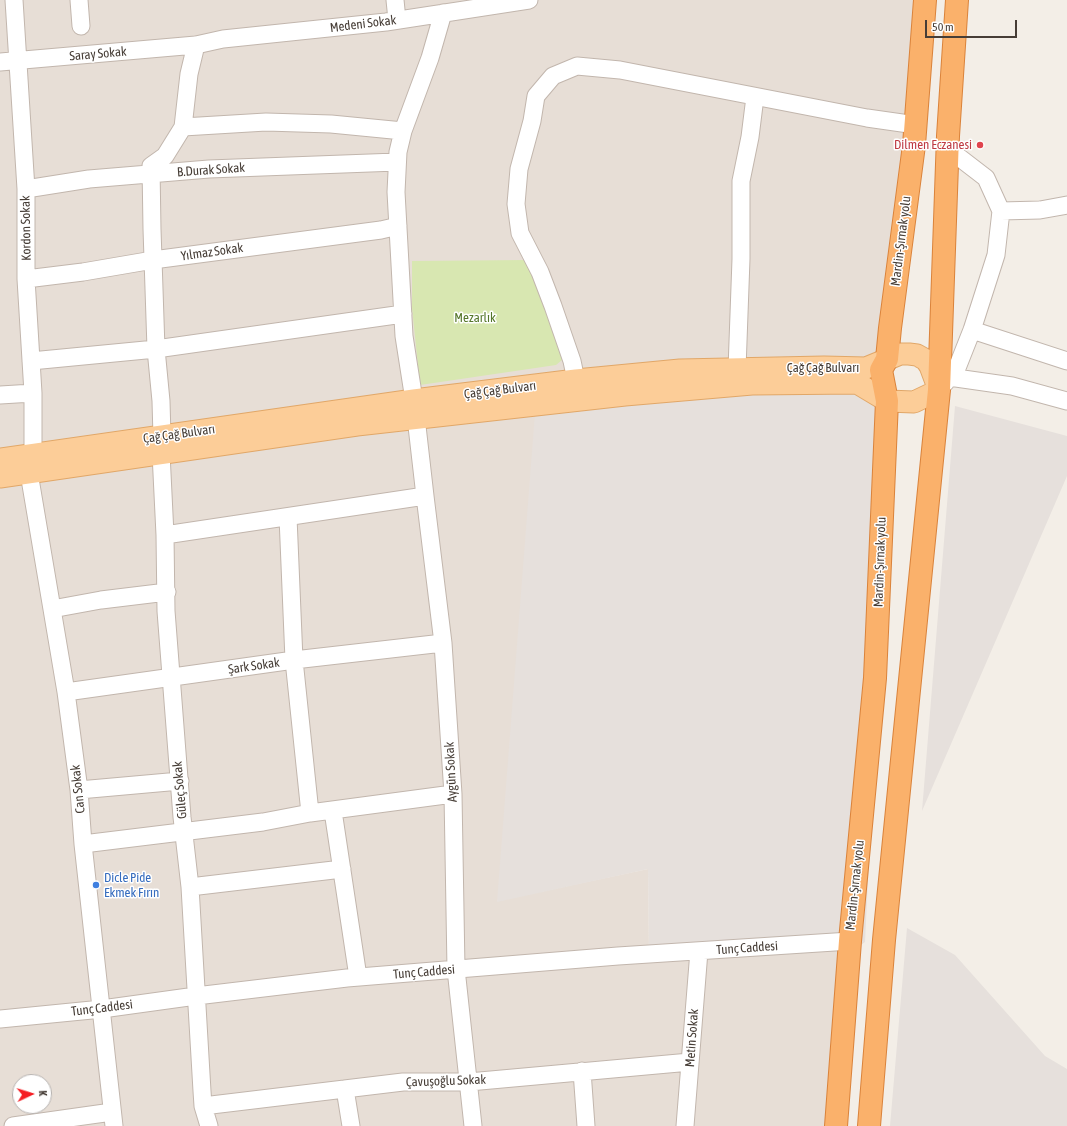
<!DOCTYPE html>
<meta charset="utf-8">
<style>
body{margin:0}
#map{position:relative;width:1067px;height:1126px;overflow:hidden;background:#f3eee7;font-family:"Asap Condensed",sans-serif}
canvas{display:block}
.north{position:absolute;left:12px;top:1074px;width:40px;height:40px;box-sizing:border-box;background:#fff;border:1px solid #b5b1af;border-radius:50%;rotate:86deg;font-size:11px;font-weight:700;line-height:16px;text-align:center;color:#463d36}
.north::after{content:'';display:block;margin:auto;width:14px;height:18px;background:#f51d23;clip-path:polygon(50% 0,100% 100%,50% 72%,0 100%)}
.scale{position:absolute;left:925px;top:20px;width:92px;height:18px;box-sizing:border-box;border:2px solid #463d36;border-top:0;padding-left:5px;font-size:12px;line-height:14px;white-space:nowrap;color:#463d36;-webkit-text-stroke:3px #fff;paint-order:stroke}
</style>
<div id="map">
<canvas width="1067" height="1126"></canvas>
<div class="north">K</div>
<div class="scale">50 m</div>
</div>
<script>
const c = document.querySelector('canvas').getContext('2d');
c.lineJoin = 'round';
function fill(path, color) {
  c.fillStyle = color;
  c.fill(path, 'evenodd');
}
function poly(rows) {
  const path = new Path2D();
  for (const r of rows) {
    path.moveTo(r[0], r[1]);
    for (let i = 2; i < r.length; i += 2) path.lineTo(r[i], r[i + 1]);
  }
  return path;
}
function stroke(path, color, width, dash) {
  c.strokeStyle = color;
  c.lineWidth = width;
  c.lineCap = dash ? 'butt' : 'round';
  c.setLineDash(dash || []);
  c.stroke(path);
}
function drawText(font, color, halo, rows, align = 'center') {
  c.font = font + ' "Asap Condensed",sans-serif';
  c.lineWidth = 3;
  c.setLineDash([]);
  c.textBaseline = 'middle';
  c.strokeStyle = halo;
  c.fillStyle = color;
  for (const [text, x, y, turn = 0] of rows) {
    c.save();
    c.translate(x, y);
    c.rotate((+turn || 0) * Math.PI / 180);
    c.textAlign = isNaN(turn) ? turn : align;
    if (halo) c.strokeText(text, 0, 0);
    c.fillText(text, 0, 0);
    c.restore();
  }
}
const residential = poly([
 [0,0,924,0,893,353,497,901,648,869,649,952,865,942,840,960,825,1126,0,1126],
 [20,1082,44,1082,44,1106,20,1106]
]);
const industrial = poly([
 [848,373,892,382,865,942,649,952,648,869,497,902,536,400],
 [955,406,1067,436,1067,476,922,811],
 [907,928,955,955,1045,1056,1067,1069,1067,1126,890,1126]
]);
const green = poly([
 [526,260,541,289,562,360,556,365,420,385,412,308,412,261]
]);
const minor = poly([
 [14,0,26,189,26,279,33,393,33,455,29,473,66,692,79,790,83,844,114,1126],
 [79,0,81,26],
 [395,0,397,20],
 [443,13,430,58,403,131,398,152,396,192,404,336,414,400,425,496,443,643,453,794,456,969,473,1126],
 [0,62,196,45,223,39,386,22,529,0],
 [183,127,266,122,331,124,403,131],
 [947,148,986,178,1001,211,996,255,972,330,953,378],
 [26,189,89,179,209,169,397,162],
 [1001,211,1040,210,1067,205],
 [26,279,83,272,153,260,381,230,398,226],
 [972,330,1067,361],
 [31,361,156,349,403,314],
 [737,369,741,259,741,181,750,137,755,97],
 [945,383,949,377,1012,386,1067,401],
 [579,393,576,380,572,361,553,306,540,272,520,233,516,204,519,169,532,121,536,96,553,76,577,66,620,70,867,118,916,125],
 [0,395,33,393],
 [162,437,161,401,156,349,152,229,151,166,165,156,183,127,189,74,196,45],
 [161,453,165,535,166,611,182,817,190,887,202,1091,203,1106,209,1126],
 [288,517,294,660,310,813],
 [165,535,425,496],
 [52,609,101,600,167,592],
 [66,692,294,660,443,643],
 [79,790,180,781],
 [333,811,358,977],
 [83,844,263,822,310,813,453,794],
 [190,887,342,869],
 [0,1019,102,1009,196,996,347,978,618,956,850,941],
 [582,1071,586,1126],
 [345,1089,351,1126],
 [203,1106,403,1082,469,1082,491,1080,690,1062],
 [13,1126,112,1112],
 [685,1126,699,951]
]);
const major = poly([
 [0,459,414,400,576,380,680,370,824,367,866,368,900,354,909,354,917,355,926,360,930,366,939,390,914,402,887,401,857,383,752,384,625,395,357,425,0,477]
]);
const highway = poly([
 [836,1126,850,941,875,678,887,401,881,370,887,359,890,328,914,145,925,0],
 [869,1126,884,940,939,390,948,136,957,0]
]);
const markers = [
 [980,145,4,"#e0444e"],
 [96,885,4,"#3f7fe0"]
];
const streetNames = [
 ["Medeni Sokak",363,24,-7],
 ["Saray Sokak",98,54,-5],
 ["B.Durak Sokak",211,170,-4],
 ["Kordon Sokak",26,228,-91],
 ["Mardin-Şırnak yolu",901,241,-83],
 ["Yılmaz Sokak",212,252,-8],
 ["Çağ Çağ Bulvarı",823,368],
 ["Çağ Çağ Bulvarı",500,390,-7],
 ["Çağ Çağ Bulvarı",179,434,-8],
 ["Mardin-Şırnak yolu",880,562,-88],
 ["Şark Sokak",254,666,-8],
 ["Aygün Sokak",451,772,-93],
 ["Can Sokak",78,789,-96],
 ["Güleç Sokak",180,790,-95],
 ["Mardin-Şırnak yolu",855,885,-84],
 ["Tunç Caddesi",747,948,-4],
 ["Tunç Caddesi",424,972,-5],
 ["Tunç Caddesi",102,1008,-7],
 ["Metin Sokak",692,1038,-86],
 ["Çavuşoğlu Sokak",446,1081,-2]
];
const healthNames = [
 ["Dilmen Eczanesi",972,145]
];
const parkNames = [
 ["Mezarlık",475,318]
];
const shopNames = [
 ["Dicle Pide",104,878],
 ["Ekmek Fırın",104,893]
];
fill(residential, '#e7ded6');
fill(industrial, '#e6e0dc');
fill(green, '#d8e7b1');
stroke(minor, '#c2b6ad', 19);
stroke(major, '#e1a768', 23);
stroke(highway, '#da833b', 24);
stroke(minor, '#fff', 17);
stroke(major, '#fccd98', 21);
stroke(highway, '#fab16b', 22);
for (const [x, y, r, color] of markers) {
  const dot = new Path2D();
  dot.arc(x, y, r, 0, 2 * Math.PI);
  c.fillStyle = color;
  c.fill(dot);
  stroke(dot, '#fff', 1.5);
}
drawText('13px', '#463d36', '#fff', streetNames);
drawText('13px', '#be3a42', '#fff', healthNames, 'right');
drawText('13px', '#55772b', '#fff', parkNames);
drawText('13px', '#366cbe', '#fff', shopNames, 'left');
</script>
